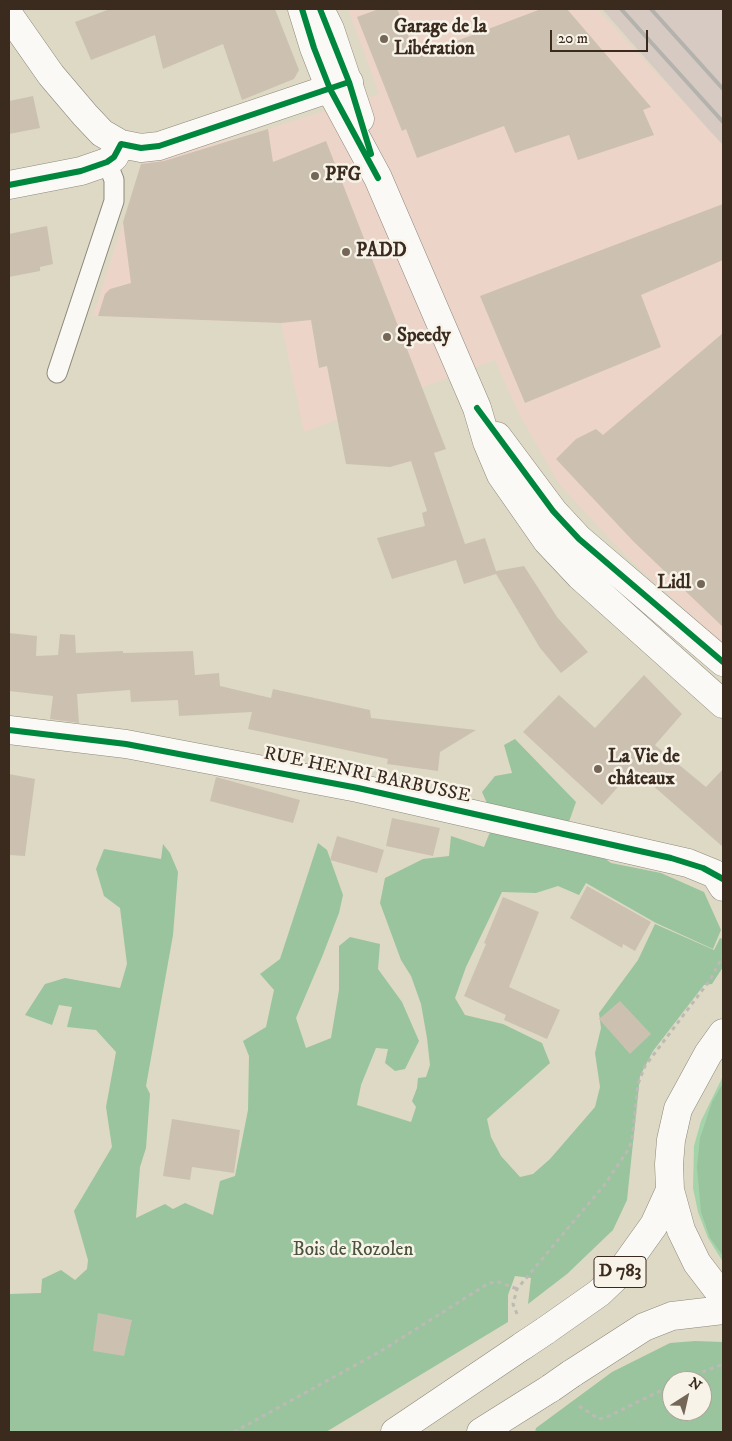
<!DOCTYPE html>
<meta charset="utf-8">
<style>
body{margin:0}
#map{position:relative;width:732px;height:1441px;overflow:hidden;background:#ded9c4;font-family:"IM FELL DW Pica",serif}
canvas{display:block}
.frame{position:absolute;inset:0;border:10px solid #3b2a1e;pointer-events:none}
.north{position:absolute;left:662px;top:1371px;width:50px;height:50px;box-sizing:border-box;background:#f7f3e8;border:1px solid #aca397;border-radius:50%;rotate:35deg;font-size:14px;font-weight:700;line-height:20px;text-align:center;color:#3b2a1e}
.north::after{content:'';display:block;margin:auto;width:18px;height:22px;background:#746758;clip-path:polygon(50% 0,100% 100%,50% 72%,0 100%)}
.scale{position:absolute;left:550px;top:30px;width:98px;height:22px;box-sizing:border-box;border:2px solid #3b2a1e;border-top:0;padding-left:6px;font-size:15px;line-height:18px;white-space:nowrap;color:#3b2a1e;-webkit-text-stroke:4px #f7f3e8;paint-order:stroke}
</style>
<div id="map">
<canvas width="732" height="1441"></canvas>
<div class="frame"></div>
<div class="north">N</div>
<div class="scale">20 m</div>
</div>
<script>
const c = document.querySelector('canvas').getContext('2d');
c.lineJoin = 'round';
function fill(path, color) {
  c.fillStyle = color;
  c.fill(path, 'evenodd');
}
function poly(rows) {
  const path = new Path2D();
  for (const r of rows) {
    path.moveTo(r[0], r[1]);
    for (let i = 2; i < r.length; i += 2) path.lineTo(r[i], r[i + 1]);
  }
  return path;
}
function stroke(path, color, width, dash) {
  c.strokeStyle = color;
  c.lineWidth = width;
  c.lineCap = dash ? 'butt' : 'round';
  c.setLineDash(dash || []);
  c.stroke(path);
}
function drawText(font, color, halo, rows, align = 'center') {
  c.font = font + ' "IM FELL DW Pica",serif';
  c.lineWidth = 5;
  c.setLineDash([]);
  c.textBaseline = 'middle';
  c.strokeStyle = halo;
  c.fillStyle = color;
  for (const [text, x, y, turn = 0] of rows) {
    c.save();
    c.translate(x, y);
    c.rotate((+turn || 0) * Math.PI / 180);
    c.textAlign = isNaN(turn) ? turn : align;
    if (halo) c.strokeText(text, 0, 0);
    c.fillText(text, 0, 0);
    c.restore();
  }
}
const built = poly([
 [348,9,597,9,723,145,723,644,625,555,559,484,518,412,495,360,304,432,281,323,93,316,142,163,268,129,379,94]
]);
const industrial = poly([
 [602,9,723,9,723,145,708,129]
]);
const green = poly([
 [723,1076,723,1262,708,1238,698,1212,693,1188,694,1146,701,1121]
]);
const forest = poly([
 [515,739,576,802,566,830,611,863,661,873,704,892,721,930,713,949,656,923,586,883,579,895,558,886,536,893,502,892,466,967,455,998,465,1015,503,1024,542,1043,550,1063,487,1119,491,1137,501,1156,520,1177,533,1174,550,1159,595,1107,600,1087,595,1053,601,1028,599,1013,638,960,655,924,714,950,720,938,723,939,723,967,712,984,704,985,653,1051,640,1076,627,1200,613,1230,567,1274,528,1304,531,1278,515,1276,508,1295,508,1322,326,1432,9,1432,9,1294,41,1293,42,1279,61,1270,75,1280,87,1269,88,1260,74,1211,112,1147,106,1107,116,1052,96,1030,67,1027,72,1007,59,1005,52,1025,25,1015,45,984,65,978,120,988,127,964,120,908,104,896,96,869,104,849,161,859,163,844,170,853,178,872,173,935,146,1086,150,1094,146,1148,140,1167,136,1218,165,1204,173,1209,185,1203,213,1215,220,1181,235,1176,248,1110,249,1056,243,1041,266,1027,274,990,260,974,280,959,318,843,327,850,343,895,339,913,322,957,296,1018,306,1048,331,1038,339,990,339,946,350,937,380,944,378,969,402,1002,419,1041,405,1069,395,1071,385,1063,388,1049,376,1048,361,1085,357,1105,411,1122,416,1107,412,1101,417,1088,418,1078,426,1077,430,1065,427,1038,421,1004,411,976,401,960,380,903,385,878,423,859,449,856,451,836,484,847,492,827,490,810,482,792,495,776,512,773,504,745],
 [723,1083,723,1256,710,1238,701,1212,697,1167,700,1138,712,1102],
 [695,1341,723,1342,723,1432,535,1432,536,1428,612,1372,670,1343],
 [672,1381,702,1381,702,1411,672,1411]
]);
const building = poly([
 [110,9,275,9,299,70,294,79,242,100,223,44,163,69,155,35,91,60,75,22],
 [379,9,397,9,417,56,541,9,567,9,651,107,643,110,654,135,578,160,569,135,515,153,504,126,417,158,406,129,402,131,357,17],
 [33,96,40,128,9,134,9,101],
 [268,129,273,162,326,141,446,449,434,453,465,544,485,538,496,571,524,566,557,617,588,652,561,673,540,648,496,574,464,584,456,560,392,579,377,538,425,526,422,513,427,511,411,461,390,467,346,464,327,366,319,368,311,320,281,323,98,316,105,294,110,289,131,283,123,222,141,164,164,161],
 [723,204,723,260,641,295,661,347,525,403,480,296],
 [47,226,53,264,40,267,40,271,9,277,9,234],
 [723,333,723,627,634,542,556,459,576,439,596,429,603,435],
 [9,633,37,636,36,656,58,655,60,634,75,635,76,653,123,651,123,653,193,651,195,675,219,673,220,686,271,698,273,689,370,710,371,718,476,730,440,752,438,771,387,764,388,759,248,729,252,712,179,716,178,700,131,702,130,690,77,694,79,723,50,719,53,696,9,691],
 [644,675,682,714,655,745,706,787,723,769,723,847,634,769,602,805,523,732,559,695,595,728],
 [9,774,35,779,25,856,9,855],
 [216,777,300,800,293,823,210,801],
 [392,818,440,828,433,856,386,846],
 [337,836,384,850,377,873,330,860],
 [587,886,651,922,635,951,623,944,622,948,570,918],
 [503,897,539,912,509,987,560,1010,547,1039,504,1020,506,1015,464,996,486,944,484,943],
 [620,1001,651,1034,630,1054,599,1019],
 [172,1119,240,1130,234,1173,192,1167,190,1180,163,1176],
 [98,1313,132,1320,124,1356,93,1351]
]);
const path = poly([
 [517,1314,513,1304,517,1289,605,1184,628,1150,632,1140,638,1084,645,1066,710,980,723,956],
 [680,1381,723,1364],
 [579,1406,599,1419,607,1417,672,1385],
 [234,1432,381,1351,489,1283,499,1282,517,1289]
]);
const lane = poly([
 [57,373,114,201,114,180,107,162]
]);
const street = poly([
 [9,15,51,75,85,115,102,133,121,144],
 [9,185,81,171,107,162,114,157,121,144,141,148,159,146,349,82],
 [9,730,126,744,358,788,688,863,715,874,723,887]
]);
const secondary = poly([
 [302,9,314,48,330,89,378,178,477,408,487,442,501,475,547,541,580,576,723,704],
 [320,9,330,29,360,119],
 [497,436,553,511,579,539,723,662]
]);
const primary = poly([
 [723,1033,708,1054,678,1109,671,1140,669,1164,670,1190,681,1230,697,1263,723,1297],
 [545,1331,599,1293,619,1274,654,1225,670,1190],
 [571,1374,644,1327,672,1316,723,1310],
 [395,1432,524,1345],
 [481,1432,551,1388]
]);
const rail = poly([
 [621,9,723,122],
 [651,9,723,89]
]);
const primaryBridge = poly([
 [524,1345,545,1331],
 [551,1388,571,1374]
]);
const cycleway = poly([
 [302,9,314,48,330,89,378,178],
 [320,9,349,82,371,154],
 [9,185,81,171,107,162,114,157,121,144,141,148,159,146,349,82],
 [477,408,553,511,579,539,723,662],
 [9,730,126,744,358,788,671,858,703,868,723,879]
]);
const markers = [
 [384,39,5,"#746758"],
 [315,176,5,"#746758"],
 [346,252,5,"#746758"],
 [387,337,5,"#746758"],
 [701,584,5,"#746758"],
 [598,769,5,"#746758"]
];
const shields = [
 [620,1272,52]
];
const shieldNames = [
 ["D 783",620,1272]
];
const poiNames = [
 ["Garage de la",394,28],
 ["Libération",394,50],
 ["PFG",325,176],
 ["PADD",356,252],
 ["Speedy",397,337],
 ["Lidl",691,584,"right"],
 ["La Vie de",608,758],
 ["châteaux",608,780]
];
const streetNames = [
 ["RUE HENRI BARBUSSE",367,776,12]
];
const parkNames = [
 ["Bois de Rozolen",353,1251]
];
fill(built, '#ecd4c9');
fill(industrial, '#d7cac3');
fill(green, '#a5d4ab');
fill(forest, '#99c49e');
fill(building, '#ccc1b0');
stroke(lane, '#8d887b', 21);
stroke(street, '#8d887b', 29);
stroke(secondary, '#8d887b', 29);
stroke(primary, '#8d887b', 29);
stroke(path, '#bdbab5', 3, [4, 4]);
stroke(lane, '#faf9f6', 19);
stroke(street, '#faf9f6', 28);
stroke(secondary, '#faf9f6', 28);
stroke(primary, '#faf9f6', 28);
stroke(rail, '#b4b2ad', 4);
stroke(primaryBridge, '#8d887b', 29, []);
stroke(primaryBridge, '#faf9f6', 28);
stroke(cycleway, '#00873e', 6);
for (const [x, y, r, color] of markers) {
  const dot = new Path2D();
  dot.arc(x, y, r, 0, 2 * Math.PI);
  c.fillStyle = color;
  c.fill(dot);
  stroke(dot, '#f7f3e8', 2);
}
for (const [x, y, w] of shields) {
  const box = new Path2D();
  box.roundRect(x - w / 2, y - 15.5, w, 31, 4);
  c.fillStyle = '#f7f3e8';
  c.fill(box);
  stroke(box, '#3b2a1e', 1);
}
drawText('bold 18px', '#3b2a1e', null, shieldNames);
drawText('bold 19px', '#3b2a1e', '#f7f3e8', poiNames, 'left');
drawText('19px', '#3b2a1e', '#f7f3e8', streetNames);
drawText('19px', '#4a543c', '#f7f3e8', parkNames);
</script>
